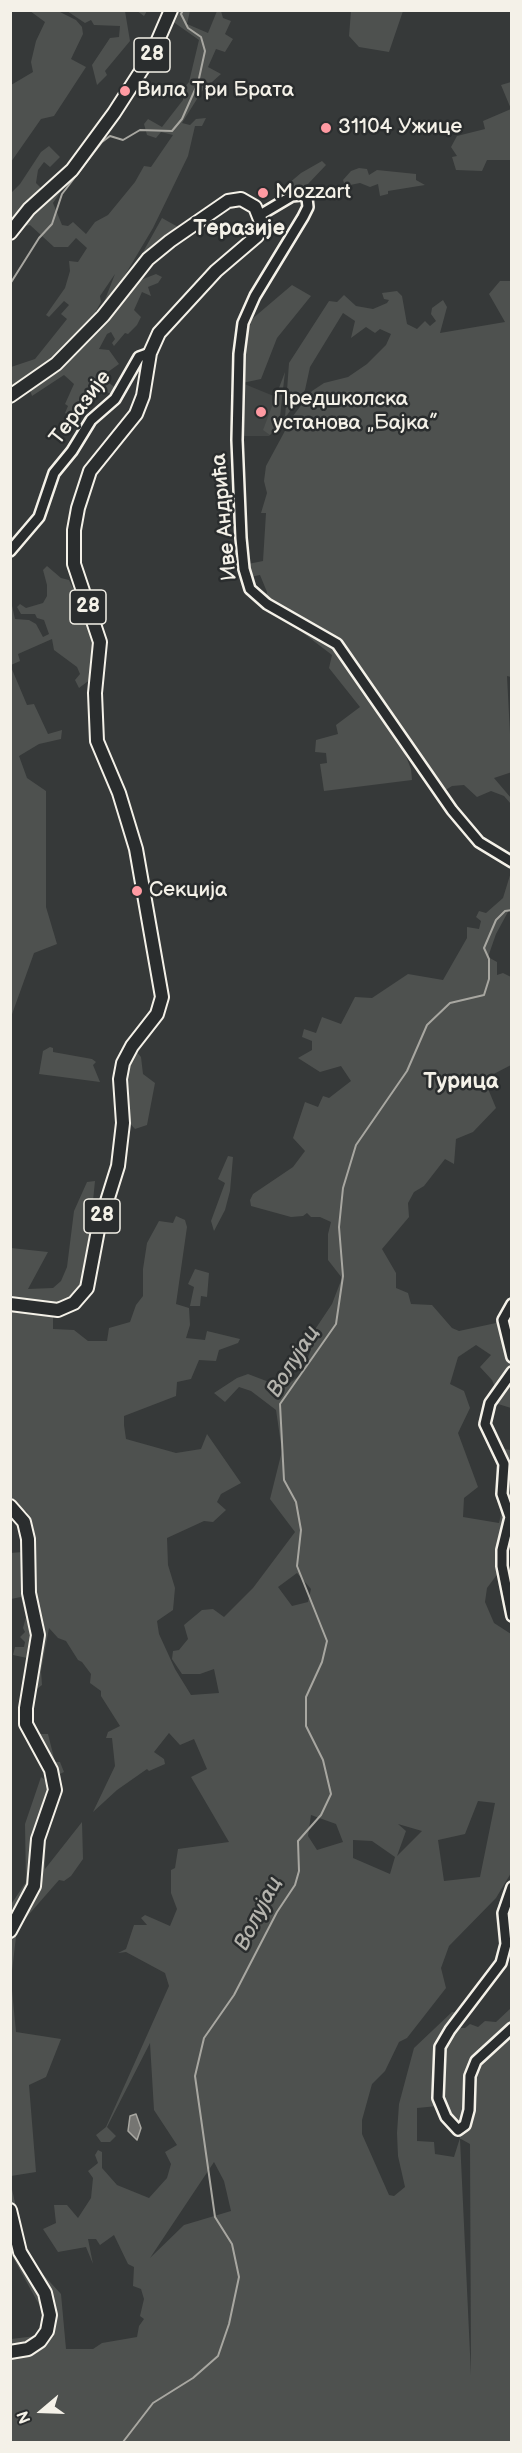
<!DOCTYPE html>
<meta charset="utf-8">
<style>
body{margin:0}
#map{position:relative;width:522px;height:2453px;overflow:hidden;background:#363939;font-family:"Balsamiq Sans",sans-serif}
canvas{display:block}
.frame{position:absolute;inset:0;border:12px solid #f4f1e8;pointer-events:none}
.north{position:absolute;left:12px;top:2381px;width:60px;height:60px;-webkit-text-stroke:4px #2a2d2e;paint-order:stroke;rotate:251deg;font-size:16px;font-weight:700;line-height:24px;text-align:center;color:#f4f1e8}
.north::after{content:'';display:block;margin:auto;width:21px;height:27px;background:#f4f1e8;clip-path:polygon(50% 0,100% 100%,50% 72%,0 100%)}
</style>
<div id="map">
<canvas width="522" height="2453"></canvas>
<div class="frame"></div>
<div class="north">N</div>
</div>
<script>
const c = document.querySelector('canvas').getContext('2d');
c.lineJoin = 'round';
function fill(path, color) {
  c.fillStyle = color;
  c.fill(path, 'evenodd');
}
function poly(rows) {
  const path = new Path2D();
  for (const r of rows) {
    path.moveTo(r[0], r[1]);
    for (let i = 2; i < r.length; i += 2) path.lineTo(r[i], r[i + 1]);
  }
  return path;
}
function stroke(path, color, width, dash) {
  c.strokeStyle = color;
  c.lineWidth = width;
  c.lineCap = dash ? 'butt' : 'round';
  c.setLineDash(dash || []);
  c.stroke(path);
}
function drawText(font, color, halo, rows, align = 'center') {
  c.font = font + ' "Balsamiq Sans",sans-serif';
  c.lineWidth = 5;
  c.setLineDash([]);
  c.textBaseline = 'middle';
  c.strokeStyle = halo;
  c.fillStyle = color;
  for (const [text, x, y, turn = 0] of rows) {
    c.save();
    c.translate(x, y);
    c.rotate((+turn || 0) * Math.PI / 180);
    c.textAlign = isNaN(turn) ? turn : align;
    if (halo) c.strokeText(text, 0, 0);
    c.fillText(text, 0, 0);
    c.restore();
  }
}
const built = poly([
 [242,383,281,399,280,425,269,436,243,436]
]);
const green = poly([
 [30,11,58,11,76,20,82,27,83,34,71,59,86,67,54,116,41,119,11,162,11,85,33,72,31,62,36,41,45,22],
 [67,11,147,11,144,16,137,11,125,11,130,41,105,71,107,75,97,85,92,65,110,38,119,37,120,26,94,25,91,20,85,23],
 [177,11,190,11,187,24,208,33,217,11,221,11,223,18,231,21,225,34,233,39,225,52,216,49,208,67,221,74,202,91,182,123,190,125,196,119,206,118,202,126,195,126,188,156,153,228,122,280,117,293,99,315,115,274,100,296,101,302,90,322,43,370,11,391,11,367,35,359,67,319,61,314,69,305,64,301,49,317,46,315,65,288,70,271,69,261,78,262,87,248,76,238,68,247,54,247,30,225,19,227,72,175,53,203,62,225,68,226,73,222,86,234,95,222,108,215,135,182,144,166,151,167,173,135,161,132,156,138,147,135,144,124,148,119,162,127,183,100,183,89,189,82,199,40,172,21],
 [351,11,403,11,389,52,359,47,349,36],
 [511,82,511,160,487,160,482,171,456,170,452,157,457,156,451,147,457,136,485,129,483,121,511,109,501,85],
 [49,146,60,157,50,167,44,162,38,170,36,183,40,187,40,193,11,224,11,193,20,184,41,152],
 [322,161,326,165,308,184,295,191,291,189,277,197,275,195,301,173],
 [359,168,367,169,369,175,377,170,416,174,416,180,425,185,388,191,388,194,380,196,378,184,370,187,360,183,345,186,343,180,351,171],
 [162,218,178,227,153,247,133,270],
 [156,274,162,277,158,283,148,287,151,296,142,292,134,310,141,317,137,325,128,334,125,333,114,346,112,343,115,339,111,332,107,334,99,349,109,350,119,364,101,377,117,389,113,395,98,388,95,393,85,395,75,414,70,416,65,413,68,406,65,404,74,384,64,375,32,396,30,390,61,367,138,281],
 [500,281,511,281,511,677,507,676,512,772,494,778,511,798,511,804,504,796,491,791,477,797,464,785,452,786,444,791,419,753,400,741,411,769,412,780,324,791,320,764,327,763,326,753,315,752,316,740,338,734,336,725,360,707,329,668,332,655,294,626,299,616,266,597,267,592,260,575,250,577,248,564,263,561,266,513,261,513,267,493,264,481,266,466,293,416,312,391,324,383,348,377,367,364,386,345,391,334,380,329,375,333,366,327,351,338,355,321,343,313,310,367,305,390,285,418,289,363,329,301,337,302,344,295,356,306,373,309,387,303,389,300,384,299,382,293,397,291,402,296,407,324,417,329,425,321,430,326,436,321,431,314,432,308,443,300,447,307,440,333,505,322,489,294],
 [292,285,311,296,277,338,261,379,242,383,241,355,252,319],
 [285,372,279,424,270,435,263,430],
 [47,566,61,578,69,580,96,637,91,679,79,688,75,680,80,674,77,667,54,650,52,639,18,654,20,661,11,665,10,597,15,619,29,620,36,624,43,637,49,634,44,620,37,618,35,614,21,614,17,607,20,604,26,608,43,603,47,596,47,585,43,570],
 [11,667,27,705,34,704,48,734,62,730,61,739,39,744,19,756,27,778,46,791,46,907,57,944,34,953,11,1017],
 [511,872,511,911,509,910,496,934,488,957,497,962,497,975,503,973,511,977,511,1065,484,1079,496,1108,473,1132,456,1139,454,1164,445,1159,424,1186,414,1192,408,1203,409,1217,382,1249,396,1273,396,1288,408,1293,411,1304,432,1305,452,1328,459,1331,496,1323,511,1299,511,1408,495,1403,504,1394,496,1389,492,1380,480,1367,491,1355,476,1345,458,1357,450,1384,464,1391,470,1408,458,1433,478,1487,464,1498,463,1517,499,1523,511,1472,503,1449,511,1450,511,1529,499,1572,487,1588,485,1602,494,1623,511,1634,511,1873,496,1898,449,1946,441,1968,446,1988,407,2038,399,2042,385,2071,372,2084,362,2120,362,2134,389,2195,394,2196,405,2187,398,2156,397,2133,399,2104,414,2048,452,2012,459,2013,435,2047,437,2054,455,2028,465,2028,470,2024,478,2027,485,2021,496,2022,511,2008,511,2442,11,2442,11,2339,36,2336,44,2323,41,2308,11,2254,10,2180,27,2257,61,2294,66,2349,93,2349,102,2343,137,2337,139,2326,144,2319,140,2316,144,2299,141,2289,133,2286,134,2267,128,2264,114,2235,100,2245,96,2239,88,2239,93,2264,86,2247,58,2252,43,2229,56,2223,54,2205,67,2205,78,2218,91,2198,93,2178,88,2171,98,2163,95,2155,98,2150,102,2152,102,2168,117,2185,149,2198,167,2178,171,2164,165,2152,177,2145,154,2110,150,2043,107,2127,116,2136,110,2142,101,2142,96,2135,106,2127,169,1986,165,1973,126,1952,118,1953,126,1949,134,1925,147,1925,141,1918,145,1915,170,1926,177,1909,171,1893,171,1870,175,1868,178,1849,229,1842,191,1777,207,1769,194,1739,180,1745,169,1733,154,1752,164,1759,165,1764,149,1771,147,1769,117,1790,93,1812,115,1766,112,1738,106,1738,108,1732,120,1726,101,1696,101,1691,90,1683,91,1674,82,1662,78,1660,66,1641,58,1638,49,1628,41,1671,42,1685,33,1692,43,1634,34,1593,33,1541,27,1512,11,1502,11,1248,48,1252,28,1289,53,1288,61,1281,67,1267,74,1211,87,1182,95,1181,86,1271,81,1285,72,1296,61,1303,53,1304,53,1329,74,1330,88,1341,107,1341,109,1328,130,1322,136,1305,143,1296,143,1269,147,1243,159,1221,173,1223,176,1216,185,1220,187,1227,176,1304,189,1308,190,1325,186,1338,205,1340,207,1331,240,1339,238,1343,219,1350,216,1361,199,1360,191,1379,177,1382,176,1396,124,1416,124,1425,126,1439,176,1453,201,1449,207,1434,241,1483,221,1494,217,1502,226,1510,213,1522,204,1521,167,1538,168,1565,175,1588,173,1610,157,1621,159,1634,175,1669,191,1695,219,1693,214,1669,200,1674,182,1674,172,1659,173,1651,179,1650,188,1639,184,1625,202,1610,213,1609,224,1617,253,1588,295,1532,270,1499,282,1451,276,1410,251,1391,239,1387,225,1402,214,1393,237,1378,248,1374,269,1382,277,1392,302,1374,312,1346,310,1337,332,1304,342,1278,328,1260,328,1234,331,1222,320,1217,311,1217,307,1213,303,1216,291,1217,251,1206,250,1200,253,1194,293,1167,305,1151,293,1138,305,1102,318,1107,323,1096,329,1098,351,1081,341,1066,320,1072,298,1058,312,1050,312,1041,302,1037,304,1029,316,1033,322,1017,341,1024,355,997,372,998,408,974,443,980,467,938,467,927,479,929,481,921,476,917,479,911,486,913,503,898],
 [297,1573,311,1589,308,1602,292,1606,278,1587],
 [478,1801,495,1803,480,1877,444,1881,438,1840,465,1834],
 [311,1815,336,1824,343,1842,317,1850,308,1836],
 [398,1824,422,1831,397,1856,406,1831],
 [353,1840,372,1841,395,1857,390,1874,353,1858],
 [438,2106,460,2138,454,2157,435,2154,434,2142,417,2141,417,2108],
 [461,2139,470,2144,471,2375,460,2139],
 [214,2162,224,2181,231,2211,184,2225,150,2258],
 [50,1047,53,1048,53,1052,92,1059,96,1062,93,1065,100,1082,39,1074,43,1051],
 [134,1049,141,1057,143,1074,155,1083,147,1125,135,1129,126,1119,128,1069],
 [228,1156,233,1157,230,1191,225,1210,214,1231,211,1221,225,1183,218,1179],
 [195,1269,209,1273,207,1297,201,1296,200,1306,190,1306,194,1287,188,1284],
 [23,1552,35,1624,32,1659,13,1655,15,1647,24,1647,25,1642,20,1637,25,1632,23,1628,26,1617,21,1597,11,1599,10,1553],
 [29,1708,39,1734,48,1734,55,1762,60,1762,64,1772,60,1774,41,1743,30,1723],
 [41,1777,48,1782,47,1798,31,1835,32,1871,41,1853,46,1828,45,1869,82,1822,83,1859,71,1876,64,1881,59,1880,17,1928,11,1980,16,2032,61,2039,46,2077,29,2085,36,2172,11,2176,10,1906,26,1882,25,1824]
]);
const water = poly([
 [136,2114,141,2128,137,2140,128,2131,130,2116,136,2114]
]);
const stream = poly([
 [10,284,39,238,52,224,62,194,102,142,110,136,123,140,140,130,172,131,182,119,198,83,205,51,201,37,188,28,181,14,183,10],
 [123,2442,153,2403,193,2378,218,2356,229,2324,239,2277,232,2244,215,2217,195,2076,204,2038,234,1995,277,1912,295,1885,299,1871,298,1841,321,1815,331,1794,323,1760,306,1726,306,1697,322,1662,327,1641,297,1566,301,1530,296,1502,284,1480,280,1404,336,1324,343,1276,339,1227,343,1188,356,1145,407,1071,427,1025,450,1003,484,995,489,979,489,959,484,948,496,920,505,911,512,910]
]);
const minor = poly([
 [260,215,292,196,301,195,307,198,308,207,303,217,255,296,243,323,239,354,237,440,241,538,244,569,250,589,267,604,337,644,452,810,479,842,512,862],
 [10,551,39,517,54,473,72,451,91,420,115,399,139,357,150,353],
 [512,1304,503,1320,512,1357],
 [512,1372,490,1403,485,1424,504,1464,502,1494,510,1517,502,1550,502,1566,512,1616],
 [512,1887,503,1913,506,1944,501,1963,450,2030,440,2047,438,2098,446,2117,458,2130,465,2125,469,2110,470,2076,476,2061,512,2028]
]);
const major = poly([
 [10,233,29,209,72,170,114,113,152,54,171,10],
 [10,396,56,364,103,316,148,259,170,241,228,201,241,199,255,207,261,222,257,236,216,271,159,333,150,353,143,396,136,414,90,471,78,508,74,530,74,564,100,642,95,693,97,741,119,793,136,849,162,997,157,1014,132,1046,123,1063,120,1079,123,1123,118,1166,98,1230,87,1288,74,1303,58,1310,10,1304],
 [10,1506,24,1522,28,1539,29,1593,38,1635,26,1708,26,1724,51,1770,55,1790,38,1839,34,1886,10,1931],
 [10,2210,20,2252,45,2293,50,2315,47,2331,40,2341,28,2349,10,2352]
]);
const markers = [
 [125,91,6,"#ff9aa2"],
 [326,128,6,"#ff9aa2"],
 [263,193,6,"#ff9aa2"],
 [261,412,6,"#ff9aa2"],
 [137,891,6,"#ff9aa2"]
];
const shields = [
 [152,55,36],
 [88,607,36],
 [102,1216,36]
];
const shieldNames = [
 ["28",152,55],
 ["28",88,607],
 ["28",102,1216]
];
const poiNames = [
 ["Вила Три Брата",137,91],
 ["31104 Ужице",338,128],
 ["Mozzart",275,193],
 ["Предшколска",273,400],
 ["установа „Бајка”",273,424],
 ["Секција",149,891]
];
const streetNames = [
 ["Теразије",81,408,-53],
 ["Иве Андрића",225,517,-95]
];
const neighbourhoodNames = [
 ["Теразије",239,229],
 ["Турица",461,1082]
];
const waterNames = [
 ["Волујац",294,1362,-58],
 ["Волујац",259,1914,-63]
];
fill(built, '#434645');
fill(green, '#4e514f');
fill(water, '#757572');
stroke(water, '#a8a7a1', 1.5);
stroke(stream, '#a8a7a1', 2);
stroke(minor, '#f4f1e8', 14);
stroke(major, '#f4f1e8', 16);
stroke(minor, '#2a2d2e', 9);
stroke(major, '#2a2d2e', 12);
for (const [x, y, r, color] of markers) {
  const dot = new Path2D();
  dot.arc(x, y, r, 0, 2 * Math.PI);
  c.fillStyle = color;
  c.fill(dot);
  stroke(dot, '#2a2d2e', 2);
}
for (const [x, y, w] of shields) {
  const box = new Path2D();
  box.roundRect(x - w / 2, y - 17, w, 34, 4.5);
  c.fillStyle = '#2a2d2e';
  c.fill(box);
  stroke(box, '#f4f1e8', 1.5);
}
drawText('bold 20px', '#f4f1e8', null, shieldNames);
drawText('21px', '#f4f1e8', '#2a2d2e', poiNames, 'left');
drawText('21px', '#f4f1e8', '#2a2d2e', streetNames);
drawText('bold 22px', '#f4f1e8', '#2a2d2e', neighbourhoodNames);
drawText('italic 22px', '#b4b3ad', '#2a2d2e', waterNames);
</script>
